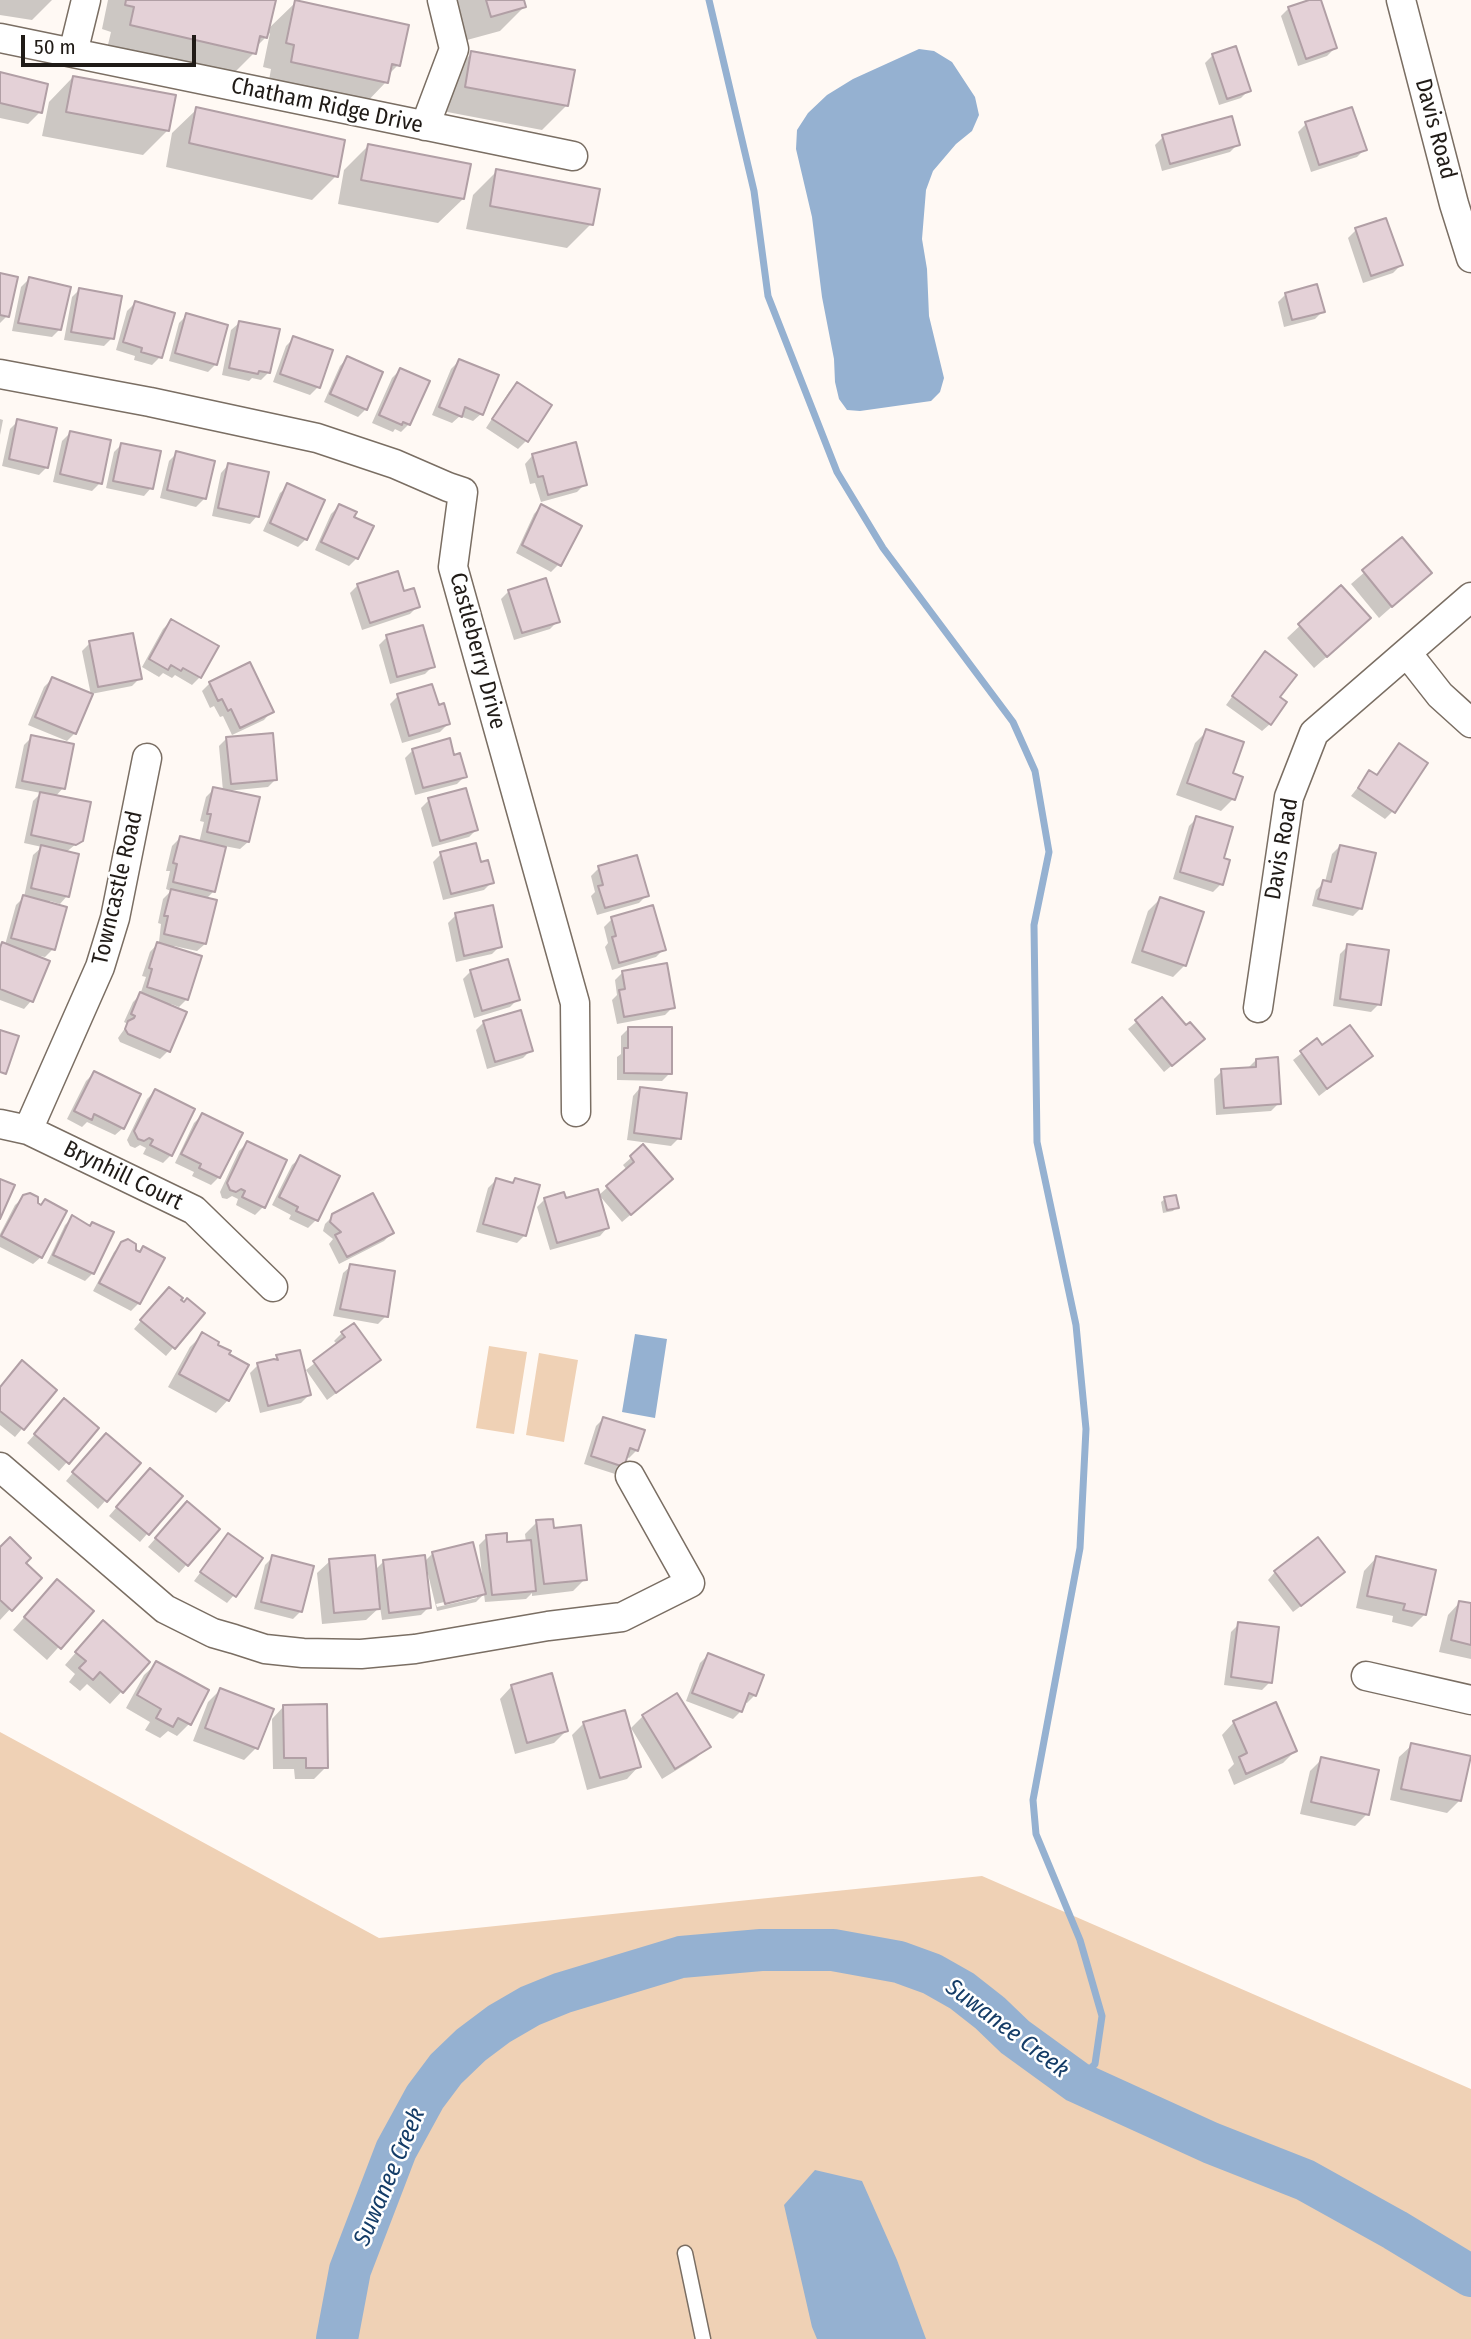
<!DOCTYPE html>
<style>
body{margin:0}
#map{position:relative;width:1471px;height:2339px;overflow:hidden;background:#fff9f4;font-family:"Fira Sans Condensed",sans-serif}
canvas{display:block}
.scale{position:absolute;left:21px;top:35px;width:175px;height:32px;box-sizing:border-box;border:4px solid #201b17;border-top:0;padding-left:9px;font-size:21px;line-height:24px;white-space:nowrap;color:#201b17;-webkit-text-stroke:5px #fff;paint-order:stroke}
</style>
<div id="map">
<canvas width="1471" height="2339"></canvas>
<div class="scale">50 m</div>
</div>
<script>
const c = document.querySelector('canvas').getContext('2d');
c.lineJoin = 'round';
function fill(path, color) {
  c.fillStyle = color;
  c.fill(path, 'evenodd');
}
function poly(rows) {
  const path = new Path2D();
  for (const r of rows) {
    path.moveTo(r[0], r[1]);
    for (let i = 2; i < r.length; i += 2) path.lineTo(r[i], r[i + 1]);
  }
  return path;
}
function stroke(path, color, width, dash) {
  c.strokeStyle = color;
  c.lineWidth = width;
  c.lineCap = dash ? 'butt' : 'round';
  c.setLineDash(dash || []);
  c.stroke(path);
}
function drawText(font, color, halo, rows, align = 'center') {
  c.font = font + ' "Fira Sans Condensed",sans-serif';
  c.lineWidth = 5;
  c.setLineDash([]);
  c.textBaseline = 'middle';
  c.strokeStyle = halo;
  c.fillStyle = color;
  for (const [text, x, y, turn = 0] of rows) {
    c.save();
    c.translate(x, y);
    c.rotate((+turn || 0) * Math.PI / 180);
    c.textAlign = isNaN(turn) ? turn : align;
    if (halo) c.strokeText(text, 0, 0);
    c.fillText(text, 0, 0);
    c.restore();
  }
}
const green = poly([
 [489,1346,527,1352,514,1434,476,1428],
 [539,1353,578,1360,564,1442,526,1435],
 [0,1732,379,1938,982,1876,1471,2089,1471,2339,0,2339]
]);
const water = poly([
 [919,49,934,51,952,62,975,97,979,115,972,131,956,144,933,171,926,190,922,239,927,269,929,316,944,378,940,392,931,401,860,411,847,410,839,399,835,382,834,359,822,297,812,217,796,149,797,130,808,113,827,95,853,79],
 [635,1334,667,1339,655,1418,622,1412],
 [815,2170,862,2181,897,2260,926,2339,817,2339,812,2327,784,2205]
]);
const shadow = poly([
 [0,0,52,0,32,20,0,15],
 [108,0,274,0,267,30,296,2,398,65,388,75,386,82,362,107,268,86,271,69,263,67,270,33,256,47,254,53,230,77,107,49,111,32,102,29],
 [456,0,523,0,524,7,500,31,467,40],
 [1314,0,1319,0,1335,48,1327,56,1298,66,1281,16,1289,8],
 [472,53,566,106,542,130,442,111,448,77],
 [1213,55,1249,90,1241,98,1219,105,1205,63],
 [0,74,40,112,28,124,0,118],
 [73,77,168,130,143,155,42,136,49,102],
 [197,109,336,176,312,200,166,167,172,133],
 [1306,124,1365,149,1357,157,1311,172,1298,132],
 [1163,137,1238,144,1230,152,1162,171,1155,145],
 [368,146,463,199,438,223,338,204,344,170],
 [497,171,591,224,567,248,466,229,473,195],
 [1356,230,1401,265,1393,273,1363,283,1348,238],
 [0,275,7,316,0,323],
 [29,279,60,329,52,337,12,331,21,287],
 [80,289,112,338,104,346,64,340,72,297],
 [1286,294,1323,311,1315,319,1284,327,1278,302],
 [135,303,160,357,152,365,134,360,135,356,116,350,127,311],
 [187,315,216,364,208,372,169,361,179,323],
 [239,323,269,372,261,380,252,378,249,381,222,375,231,330],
 [294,338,331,351,318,387,310,395,273,382,286,346],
 [347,358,366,409,358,417,324,402,340,366],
 [459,361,481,414,473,421,460,416,452,423,432,415,451,369],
 [400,370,409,424,401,432,395,429,393,432,372,423,392,378],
 [517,385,549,406,526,441,518,449,486,428,509,392],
 [0,419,3,420,0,435],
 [18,421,47,467,39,475,2,466,10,429],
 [70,433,100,483,92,491,53,482,62,441],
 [122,444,151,488,144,496,106,488,114,452],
 [574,444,585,484,577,492,541,502,535,483,530,484,525,464,532,456],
 [177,453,213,462,204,499,196,507,160,498,169,461],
 [228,465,257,516,250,524,212,516,221,473],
 [288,486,306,539,298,547,263,531,280,493],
 [339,506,352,518,357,558,349,566,315,550,331,514],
 [541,506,559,564,551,572,516,553,534,514],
 [1402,540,1430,573,1379,618,1351,584],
 [358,585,403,593,418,606,410,614,362,630,350,593],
 [1341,587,1357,630,1314,668,1287,638],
 [509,591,558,621,550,629,514,640,501,599],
 [171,621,200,677,192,685,175,675,172,678,163,673,159,677,142,667,163,629],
 [387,637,433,666,425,674,390,684,379,645],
 [90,643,140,678,132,686,91,694,75,733,67,741,28,725,44,687,52,679,91,695,82,651],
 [1257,662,1278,697,1270,724,1262,731,1226,705],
 [210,683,271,712,264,720,232,735,223,716,220,717,214,706,210,708,202,691],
 [398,696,437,707,448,724,440,732,402,743,390,704],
 [1207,731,1231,774,1233,799,1221,811,1176,795,1195,743],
 [32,737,63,788,55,797,81,840,65,853,67,896,60,904,50,901,53,949,45,957,36,955,36,957,47,962,31,1001,24,1009,0,1000,0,947,5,945,16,905,24,897,33,855,42,847,24,843,33,801,41,793,15,788,24,745],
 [227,738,276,779,268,787,226,791,248,842,240,849,224,846,214,891,206,899,205,944,197,951,174,946,187,999,179,1007,171,1004,168,1051,160,1059,120,1042,118,1038,128,1024,124,1022,133,1002,140,995,146,977,142,976,150,952,159,942,161,924,158,923,163,899,171,891,166,889,170,871,166,871,172,846,180,838,199,843,204,822,200,821,206,797,214,789,223,791,219,746],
 [1399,745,1393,811,1385,819,1351,796,1370,772,1376,776],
 [413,750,453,757,465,776,457,784,415,795,405,758],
 [429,800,476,830,469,837,432,847,421,808],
 [1197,818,1221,884,1213,892,1173,879,1189,826],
 [1340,846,1361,908,1353,916,1312,906,1316,890,1325,882,1332,854],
 [441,854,480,864,492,882,484,890,443,900,433,862],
 [599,868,647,895,639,903,597,915,591,896,595,892,591,876],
 [1160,899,1185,965,1173,977,1131,963,1148,911],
 [456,915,500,946,492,954,456,962,448,923],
 [612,919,664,949,656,957,612,970,605,947,608,943,604,927],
 [1348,946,1379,1004,1371,1012,1333,1006,1340,954],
 [471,971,518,999,510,1007,474,1018,463,979],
 [623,972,673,1007,665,1015,617,1024,612,1000,617,995,615,980],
 [1162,1000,1194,1047,1164,1072,1128,1029],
 [484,1022,531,1050,523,1058,487,1069,476,1030],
 [629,1028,670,1073,662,1081,617,1080,617,1057,621,1054,621,1036],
 [1317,1041,1321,1048,1370,1056,1319,1096,1293,1060],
 [1256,1060,1279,1103,1271,1111,1216,1115,1214,1079,1222,1071,1248,1068],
 [94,1073,123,1128,115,1135,87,1122,82,1127,67,1119,86,1081],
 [640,1088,679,1138,671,1146,627,1140,633,1096],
 [155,1091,171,1155,163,1163,143,1154,146,1148,140,1145,135,1148,130,1146,127,1140,147,1099],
 [202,1115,219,1177,211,1185,192,1176,194,1172,175,1163,194,1123],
 [247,1143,263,1207,255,1215,236,1205,238,1199,232,1196,227,1199,222,1198,220,1192,239,1151],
 [643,1147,663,1187,622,1222,599,1195,627,1170,623,1165],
 [300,1158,316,1220,308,1228,289,1219,291,1215,272,1205,292,1165],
 [496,1180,511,1184,515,1180,525,1235,517,1243,476,1232,488,1188],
 [24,1197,36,1204,41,1257,33,1264,0,1247,0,1234,15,1205],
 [545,1199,565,1201,607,1228,600,1236,550,1250,537,1207],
 [1165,1199,1177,1207,1173,1211,1163,1213,1161,1202],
 [333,1216,392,1233,384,1241,339,1264,329,1244,333,1239,323,1231,325,1224],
 [73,1217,93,1273,85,1281,47,1263,65,1225],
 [122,1244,138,1253,143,1248,139,1303,131,1311,93,1291,114,1252],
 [351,1266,386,1316,378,1324,333,1316,343,1273],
 [161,1297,179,1300,202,1314,166,1356,134,1329],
 [342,1333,371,1367,327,1400,306,1370,338,1345,334,1341],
 [202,1335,228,1400,216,1413,168,1387,190,1347],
 [277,1357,309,1395,301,1403,260,1413,250,1373,258,1365,274,1361],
 [0,1388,55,1390,15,1437,0,1425],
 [57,1409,97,1428,59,1471,27,1443],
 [604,1418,637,1450,629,1458,626,1457,623,1466,615,1474,584,1464,596,1426],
 [98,1443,138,1463,98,1509,66,1481],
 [142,1478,180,1496,140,1542,109,1516],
 [179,1511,217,1530,179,1573,148,1547],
 [537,1522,552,1530,585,1579,573,1591,532,1596,532,1593,526,1599,485,1602,484,1594,476,1602,437,1611,427,1570,425,1570,429,1607,421,1615,382,1620,380,1607,366,1620,322,1624,317,1573,330,1561,375,1570,384,1561,424,1562,433,1553,482,1576,479,1545,487,1537,506,1544,526,1542,525,1534],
 [477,1594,477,1598,437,1607,436,1604],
 [228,1535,234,1595,227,1603,194,1581],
 [0,1549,23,1563,39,1578,0,1620],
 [273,1557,301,1611,293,1619,254,1609,265,1565],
 [1376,1558,1433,1571,1424,1615,1412,1627,1392,1622,1393,1616,1356,1608,1364,1571],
 [1275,1572,1335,1580,1293,1612,1268,1580],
 [45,1594,91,1611,47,1660,13,1630],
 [1460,1602,1471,1605,1471,1659,1439,1652,1448,1615],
 [1239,1624,1270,1682,1262,1690,1224,1685,1231,1632],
 [91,1635,122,1691,110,1704,87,1684,80,1691,69,1682,75,1674,65,1665],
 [708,1655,755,1695,747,1703,744,1702,741,1711,733,1719,686,1701,700,1663],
 [157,1663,189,1724,177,1736,168,1731,160,1738,145,1730,150,1722,126,1708,144,1675],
 [512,1686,566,1731,554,1743,515,1754,500,1699],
 [220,1690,256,1748,244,1760,193,1741,208,1702],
 [284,1706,326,1767,314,1779,295,1779,294,1769,273,1769,272,1719],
 [643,1716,709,1746,696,1758,662,1779,631,1728],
 [1234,1722,1295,1751,1283,1763,1234,1785,1228,1770,1234,1764,1222,1735],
 [584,1723,639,1766,627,1779,587,1790,572,1735],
 [1412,1745,1459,1801,1447,1813,1390,1800,1399,1757],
 [1322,1759,1367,1814,1355,1826,1300,1814,1310,1771]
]);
const stream = poly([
 [709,0,754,191,768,296,837,472,883,548,1013,722,1035,771,1049,852,1034,925,1037,1142,1076,1325,1086,1429,1080,1548,1033,1800,1036,1834,1080,1940,1102,2016,1095,2064,1077,2082]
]);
const river = poly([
 [337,2339,350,2270,396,2150,425,2097,446,2069,471,2045,499,2024,530,2006,562,1993,681,1957,761,1950,833,1950,899,1962,932,1974,962,1991,990,2013,1015,2037,1077,2082,1211,2143,1305,2180,1395,2230,1471,2276]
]);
const building = poly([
 [126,0,276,0,267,38,260,36,256,54,130,25,134,7,125,5,126,0],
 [295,0,409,25,400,66,392,64,388,83,291,62,294,45,286,43,295,0],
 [486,0,524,0,526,7,491,17,486,0],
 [1309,0,1321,0,1337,48,1306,59,1288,7,1309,0],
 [1236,46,1251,91,1227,99,1212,54,1236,46],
 [471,51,575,70,568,106,465,87,471,51],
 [0,72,48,84,42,113,0,103,0,72],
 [73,76,176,95,169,131,66,112,73,76],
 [196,107,345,140,338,177,189,143,196,107],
 [1352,107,1367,150,1319,165,1305,122,1352,107],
 [1232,116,1240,145,1170,164,1162,135,1232,116],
 [368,144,471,164,464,199,361,180,368,144],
 [496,169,600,189,593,225,490,206,496,169],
 [1386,218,1403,265,1371,276,1355,228,1386,218],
 [0,273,18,277,9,317,0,315,0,273],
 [29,277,71,287,61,330,18,323,29,277],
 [1317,284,1325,312,1292,320,1285,293,1317,284],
 [79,288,122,296,114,339,71,332,79,288],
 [135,301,175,313,162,358,141,352,142,348,123,342,135,301],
 [186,313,228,325,217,365,175,353,186,313],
 [239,321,280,329,270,373,259,371,258,374,229,368,239,321],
 [293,336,333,350,320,388,280,374,293,336],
 [347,356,383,372,367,410,330,394,347,356],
 [459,359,499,375,483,415,465,407,462,417,439,407,459,359],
 [400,368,430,381,410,425,403,422,402,425,379,415,400,368],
 [517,382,552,405,528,442,492,419,517,382],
 [17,419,57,428,48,468,9,459,17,419],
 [70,431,111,440,102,484,60,474,70,431],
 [576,442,587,485,548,495,543,476,538,477,532,454,576,442],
 [121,443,161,451,153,489,113,481,121,443],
 [176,451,215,461,206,499,167,490,176,451],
 [228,463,269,472,259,517,218,508,228,463],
 [287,483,325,500,307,540,270,523,287,483],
 [339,504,357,512,354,517,374,526,358,559,321,542,339,504],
 [541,504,582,526,561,566,522,545,541,504],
 [1402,537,1432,573,1392,607,1362,570,1402,537],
 [398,571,404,591,414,588,420,607,370,623,357,584,398,571],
 [546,578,560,622,522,633,508,590,546,578],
 [1341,585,1371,618,1327,657,1298,624,1341,585],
 [171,619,219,646,201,678,183,668,181,671,171,665,168,670,149,659,171,619],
 [423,625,435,667,397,677,386,635,423,625],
 [133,633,142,679,98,687,89,641,133,633],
 [1265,651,1297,675,1280,697,1287,702,1271,725,1232,696,1265,651],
 [250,662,274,712,240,728,231,709,228,711,222,699,218,701,209,682,250,662],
 [52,677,93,694,76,734,35,717,52,677],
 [432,684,439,705,444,703,450,724,409,736,397,694,432,684],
 [1206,729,1244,742,1233,773,1243,777,1235,800,1187,783,1206,729],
 [273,733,277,780,231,784,226,737,273,733],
 [31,735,74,744,65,789,22,781,31,735],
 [450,738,454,755,460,753,467,777,423,788,412,749,450,738],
 [1399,743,1428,763,1395,813,1358,788,1369,770,1377,775,1399,743],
 [213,787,260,797,249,842,207,832,211,814,207,814,213,787],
 [466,788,478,830,440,841,428,798,466,788],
 [40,792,91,802,83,841,76,845,31,835,40,792],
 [1196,816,1233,827,1224,858,1230,860,1223,885,1180,872,1196,816],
 [180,836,226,847,215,892,173,882,177,864,173,863,180,836],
 [476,843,481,862,488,860,494,883,451,894,440,852,476,843],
 [41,845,79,854,69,897,31,888,41,845],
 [1340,845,1376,853,1362,909,1318,899,1323,880,1331,882,1340,845],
 [637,855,649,896,605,908,598,886,603,885,598,866,637,855],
 [171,889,217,900,206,944,164,934,168,916,164,916,171,889],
 [23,895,67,907,55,950,11,938,23,895],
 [1160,897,1204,912,1186,966,1142,951,1160,897],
 [493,905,502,947,464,956,455,913,493,905],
 [653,905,666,950,619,963,612,937,616,936,611,917,653,905],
 [2,942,50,961,33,1002,0,989,0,948,2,942],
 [157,942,202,956,188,1000,147,987,152,969,149,968,157,942],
 [1347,944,1389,950,1381,1005,1340,999,1347,944],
 [508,959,520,1000,482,1011,470,970,508,959],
 [667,963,675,1008,624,1017,619,990,625,989,622,971,667,963],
 [140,992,187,1012,170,1052,128,1034,125,1029,128,1021,134,1018,135,1016,131,1014,140,992],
 [1162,997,1186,1025,1190,1022,1205,1039,1172,1066,1135,1020,1162,997],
 [521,1010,533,1051,495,1062,483,1021,521,1010],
 [1350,1025,1373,1056,1327,1089,1300,1051,1317,1038,1322,1045,1350,1025],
 [628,1027,672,1027,672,1074,624,1073,624,1048,628,1048,628,1027],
 [0,1030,19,1036,6,1074,0,1072,0,1030],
 [1278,1057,1281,1104,1224,1108,1221,1069,1256,1067,1256,1059,1278,1057],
 [94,1071,141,1094,124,1129,94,1114,92,1120,74,1111,94,1071],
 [640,1087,687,1093,681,1139,634,1133,640,1087],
 [155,1089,195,1109,172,1156,150,1145,153,1140,149,1138,144,1141,138,1139,134,1131,155,1089],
 [202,1113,243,1133,220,1178,199,1168,201,1164,181,1154,202,1113],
 [247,1141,287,1160,265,1208,242,1197,245,1191,241,1189,236,1192,230,1190,227,1183,247,1141],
 [643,1144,673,1179,631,1215,606,1186,634,1162,630,1156,643,1144],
 [300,1155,340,1176,318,1221,296,1211,298,1207,279,1197,300,1155],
 [496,1178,513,1183,515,1178,540,1185,526,1236,483,1224,496,1178],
 [0,1179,15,1185,0,1219,0,1179],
 [598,1189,609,1228,557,1243,544,1198,564,1192,566,1198,598,1189],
 [30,1193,38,1197,38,1203,41,1205,45,1199,67,1211,42,1258,1,1236,23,1195,30,1193],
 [373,1193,394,1233,347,1257,335,1235,341,1232,330,1222,332,1214,373,1193],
 [1176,1195,1179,1208,1167,1210,1164,1197,1176,1195],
 [72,1215,90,1226,92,1222,114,1232,94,1274,53,1255,72,1215],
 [128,1239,136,1244,136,1250,140,1252,143,1246,165,1258,140,1304,99,1283,121,1242,128,1239],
 [350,1264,395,1271,388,1317,340,1309,350,1264],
 [169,1287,183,1298,181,1300,184,1302,187,1298,205,1313,175,1349,140,1320,169,1287],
 [354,1323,381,1360,336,1393,313,1361,345,1337,341,1332,354,1323],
 [202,1332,219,1342,218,1345,231,1351,229,1354,249,1365,229,1401,179,1374,202,1332],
 [300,1350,311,1395,268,1406,257,1363,274,1359,278,1360,276,1355,300,1350],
 [22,1360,57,1390,24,1430,0,1411,0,1387,22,1360],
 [64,1398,99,1428,69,1464,34,1434,64,1398],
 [603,1417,645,1430,638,1451,630,1448,624,1467,591,1456,603,1417],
 [106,1433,141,1463,107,1502,72,1472,106,1433],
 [150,1468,183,1496,149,1535,116,1507,150,1468],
 [187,1501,220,1529,188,1566,155,1538,187,1501],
 [553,1519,554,1528,581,1525,587,1580,544,1584,536,1520,553,1519],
 [228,1533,263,1558,236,1597,200,1572,228,1533],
 [507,1533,507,1542,531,1540,536,1591,492,1595,486,1535,507,1533],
 [10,1537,31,1558,26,1563,42,1578,12,1611,0,1600,0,1547,10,1537],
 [1318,1537,1345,1572,1301,1606,1274,1571,1318,1537],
 [473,1542,486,1594,445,1604,432,1552,473,1542],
 [272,1555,314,1566,302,1612,261,1602,272,1555],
 [375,1555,380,1609,334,1613,329,1559,375,1555],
 [425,1555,431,1608,389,1613,383,1560,425,1555],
 [1376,1556,1436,1570,1426,1615,1403,1610,1405,1604,1367,1596,1376,1556],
 [57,1579,94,1611,61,1649,24,1617,57,1579],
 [1459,1601,1471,1603,1471,1645,1451,1640,1459,1601],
 [103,1620,150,1662,123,1693,100,1672,93,1680,79,1668,86,1661,75,1652,103,1620],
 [1238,1622,1279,1627,1272,1683,1231,1677,1238,1622],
 [708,1653,764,1675,756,1696,749,1693,742,1712,692,1693,708,1653],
 [156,1661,209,1690,191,1725,178,1718,173,1727,156,1718,161,1709,137,1695,156,1661],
 [552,1673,568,1731,527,1743,511,1685,552,1673],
 [220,1688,274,1709,258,1749,205,1728,220,1688],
 [677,1693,711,1747,675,1769,642,1715,677,1693],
 [1276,1702,1297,1751,1246,1774,1239,1757,1247,1753,1233,1721,1276,1702],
 [327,1704,328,1768,306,1768,306,1758,284,1758,283,1705,327,1704],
 [625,1710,641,1767,600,1778,583,1722,625,1710],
 [1411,1743,1471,1756,1461,1801,1401,1789,1411,1743],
 [1321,1757,1379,1770,1369,1815,1311,1802,1321,1757]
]);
const service = poly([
 [685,2253,703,2339]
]);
const minor = poly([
 [1401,0,1454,204,1471,258],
 [0,38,573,156],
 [73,53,86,0],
 [425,126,454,49,442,0],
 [0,374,150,402,317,438,395,464,448,487,463,492,453,567,575,1003,576,1112],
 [1407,653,1440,695,1471,723],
 [1258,1008,1289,797,1314,733,1471,597],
 [0,1124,28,1130,194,1210,273,1287],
 [28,1130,100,967,115,918,147,758],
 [0,1467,165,1609,213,1633,234,1639,265,1649,303,1653,361,1654,415,1649,548,1626,622,1617,690,1583,630,1476],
 [1366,1676,1471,1700]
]);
const streetNames = [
 ["Chatham Ridge Drive",327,106,12],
 ["Davis Road",1435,129,75],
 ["Castleberry Drive",477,651,75],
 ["Davis Road",1282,849,-80],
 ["Towncastle Road",118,888,-77],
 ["Brynhill Court",123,1176,26]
];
const waterNames = [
 ["Suwanee Creek",1007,2029,37],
 ["Suwanee Creek",390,2177,-67]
];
fill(green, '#efd1b5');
fill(water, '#95b1d1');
fill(shadow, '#0003');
stroke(stream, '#95b1d1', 7);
stroke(river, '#95b1d1', 42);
fill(building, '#e4d1d7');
stroke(building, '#b19fa5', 2);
stroke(service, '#7a6e63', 17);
stroke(minor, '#7a6e63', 31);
stroke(service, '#fff', 14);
stroke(minor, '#fff', 28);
drawText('23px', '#201b17', '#fff', streetNames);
drawText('italic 24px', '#143c67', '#fff', waterNames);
</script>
